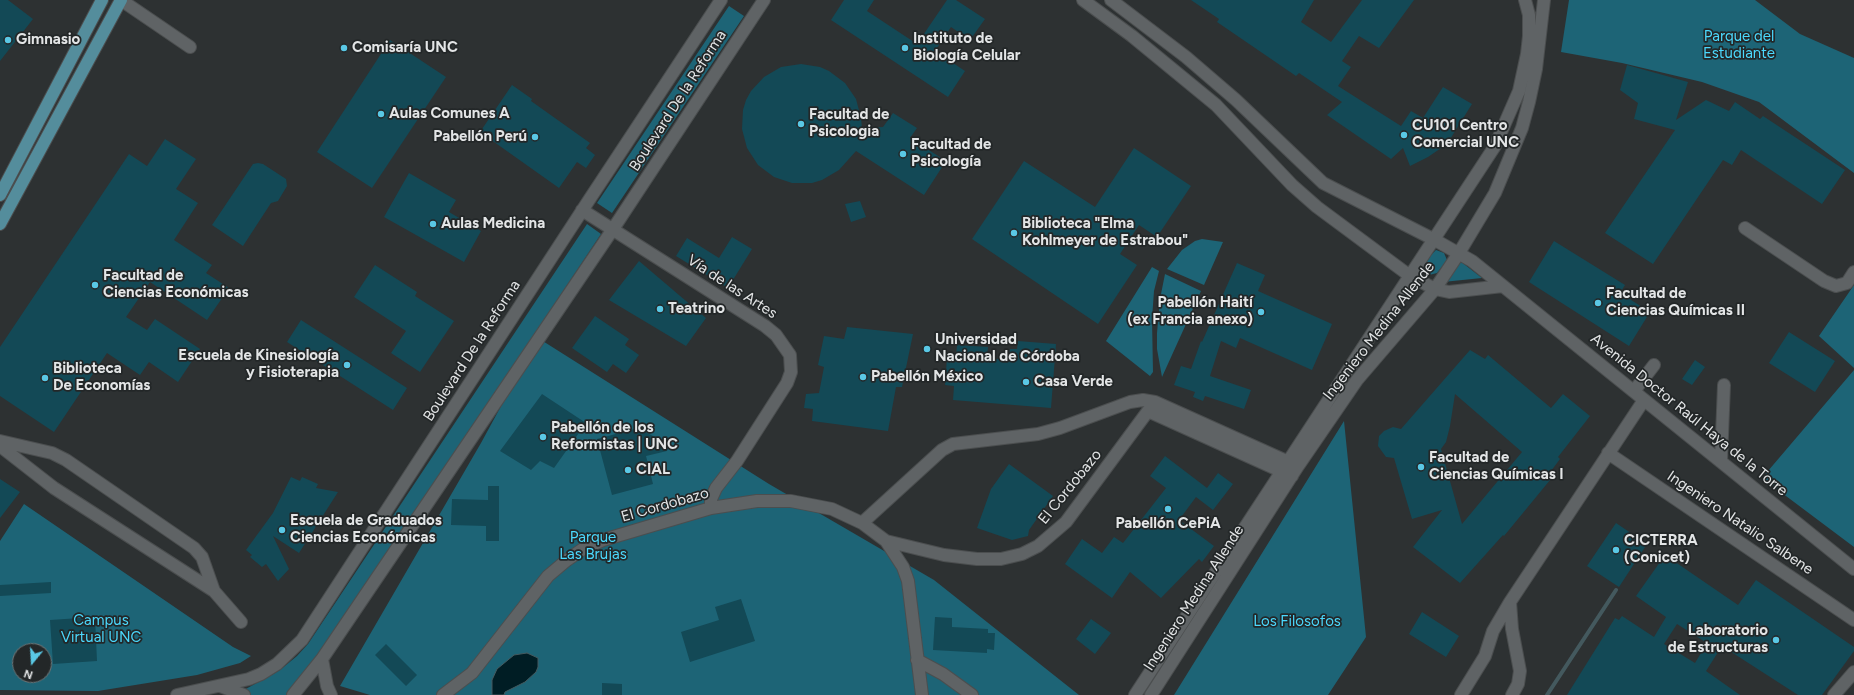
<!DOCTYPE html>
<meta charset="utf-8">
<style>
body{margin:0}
#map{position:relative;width:1854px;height:695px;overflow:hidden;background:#2d3132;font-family:Figtree,sans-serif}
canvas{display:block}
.north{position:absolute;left:12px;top:643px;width:40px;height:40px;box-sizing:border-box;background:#232728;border:1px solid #707374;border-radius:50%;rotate:198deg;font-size:11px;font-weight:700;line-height:16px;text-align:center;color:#e3e5e6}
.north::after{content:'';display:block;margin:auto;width:14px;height:18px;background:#5ac8e5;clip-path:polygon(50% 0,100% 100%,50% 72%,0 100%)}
</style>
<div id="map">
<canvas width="1854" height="695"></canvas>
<div class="north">N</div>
</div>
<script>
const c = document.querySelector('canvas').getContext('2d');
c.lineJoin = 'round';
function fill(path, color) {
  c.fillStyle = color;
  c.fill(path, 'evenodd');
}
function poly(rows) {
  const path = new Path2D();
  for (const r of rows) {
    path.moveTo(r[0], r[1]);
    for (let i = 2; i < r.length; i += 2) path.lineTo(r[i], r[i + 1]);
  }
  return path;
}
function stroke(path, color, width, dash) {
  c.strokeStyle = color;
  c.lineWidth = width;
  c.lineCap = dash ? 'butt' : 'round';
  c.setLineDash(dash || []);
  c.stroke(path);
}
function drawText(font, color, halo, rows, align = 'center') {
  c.font = font + ' Figtree,sans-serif';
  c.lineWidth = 3.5;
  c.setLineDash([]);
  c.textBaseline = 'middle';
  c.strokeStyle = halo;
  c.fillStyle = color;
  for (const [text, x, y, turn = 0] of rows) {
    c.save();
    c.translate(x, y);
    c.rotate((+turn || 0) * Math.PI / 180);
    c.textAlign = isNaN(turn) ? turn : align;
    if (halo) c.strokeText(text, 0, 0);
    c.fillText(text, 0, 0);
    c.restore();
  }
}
const green = poly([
 [1569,0,1755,0,1800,34,1854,58,1854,173,1759,102,1702,82,1622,63,1561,52],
 [729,6,744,16,612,213,597,203],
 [587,224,601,234,328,645,289,695,250,695,244,690,280,670,297,656,308,644],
 [1202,239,1223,242,1204,285,1167,269,1182,250,1195,241],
 [1436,250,1444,253,1447,260,1437,273,1429,275,1424,272,1423,267,1426,260],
 [1460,261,1482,278,1443,282],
 [1152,267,1159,271,1154,291,1152,319,1153,372,1150,376,1106,341],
 [1165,274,1201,291,1162,377,1157,349,1157,333,1160,299],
 [1854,285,1854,368,1819,336],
 [538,338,769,484,934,580,1079,695,370,695,340,686,481,443],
 [1854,370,1854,547,1762,478],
 [1344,421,1366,637,1328,695,1174,695],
 [24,504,233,647,251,656,240,663,197,675,98,691,0,690,0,541],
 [20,651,44,651,44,675,20,675]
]);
const water = poly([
 [527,653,538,658,538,667,536,672,525,682,505,692,504,695,492,695,492,680,497,669,514,655,527,653]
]);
const stream = poly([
 [1547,695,1616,590]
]);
const building = poly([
 [0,0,8,0,33,19,0,61],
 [844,0,874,0,867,11,917,44,947,0,956,0,985,19,970,40,951,27,935,51,965,71,948,97,831,20],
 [1191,0,1314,0,1301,22,1331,42,1362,0,1414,0,1379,48,1359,36,1342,61,1351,67,1338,86,1401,126,1411,111,1423,118,1443,87,1472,104,1447,144,1428,157,1410,166,1403,148,1391,159,1327,115,1342,102,1299,73,1296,76,1217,22,1219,19],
 [390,40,446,77,372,188,317,152],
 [801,64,820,67,829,71,845,83,856,99,861,118,862,128,883,127,893,113,917,128,910,138,946,161,924,195,856,151,839,170,822,180,812,183,792,183,774,177,758,165,747,148,742,129,743,110,746,100,751,91,764,77,781,67],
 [1627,65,1688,82,1676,120,1706,100,1729,111,1735,102,1760,119,1763,116,1845,170,1822,204,1741,150,1732,165,1723,160,1653,264,1605,233,1675,130,1634,119,1638,103,1620,90],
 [512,85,532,99,531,101,590,143,586,148,595,155,586,168,577,162,559,188,480,132],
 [165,139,196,159,176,189,198,203,174,240,212,265,206,273,229,288,207,320,150,282,126,317,147,330,155,319,200,349,178,382,149,362,140,375,107,353,54,432,0,396,0,347,129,154,147,166],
 [1134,148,1191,186,1157,237,1139,225,1120,254,1137,265,1098,324,972,239,1024,161,1095,207],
 [258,163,263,164,286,179,287,186,278,201,271,203,243,246,212,225,253,164],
 [409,173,456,200,449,212,481,231,464,262,384,217],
 [860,201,866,217,851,222,845,204],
 [732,237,752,249,728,288,676,256,687,238,719,258],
 [1554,241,1625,285,1620,293,1650,312,1629,346,1529,282],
 [639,261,706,318,686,346,609,300],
 [1237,263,1265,275,1258,291,1332,324,1312,370,1240,338,1236,348,1221,341,1210,376,1251,390,1244,409,1205,396,1203,401,1193,397,1195,392,1174,385,1181,366,1191,369,1201,341,1202,342],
 [375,265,417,292,415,296,454,321,420,372,391,353,406,331,354,297],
 [595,316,629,339,625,345,639,355,626,373,613,364,607,372,572,348],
 [301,320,407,388,393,410,287,342],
 [847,327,913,334,902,387,896,387,888,431,812,421,813,409,804,408,806,394,819,393,824,367,818,365,824,336,844,339],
 [1789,332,1835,361,1815,392,1769,363],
 [1018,341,1056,344,1051,408,953,400,954,386,945,385,947,357,956,358,957,345,988,347,987,358,1009,360,1010,349,1017,349],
 [1470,350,1485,359,1488,355,1551,408,1563,394,1590,416,1558,457,1560,459,1551,471,1555,474,1504,536,1503,535,1460,583,1413,547,1442,510,1412,519,1394,458,1386,457,1378,446,1379,436,1384,431,1393,427,1401,429],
 [1455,394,1522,452,1462,524,1441,449,1446,442,1450,426],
 [1695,360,1705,367,1692,385,1682,379],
 [542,394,586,423,554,468,540,461,531,470,500,451],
 [638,428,664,442,667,451,646,456,653,484,612,495,597,439],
 [1165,456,1207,488,1218,473,1233,484,1213,510,1196,497,1179,520,1214,546,1202,562,1199,559,1161,598,1130,572,1112,598,1065,564,1082,539,1102,553,1114,537,1123,543,1166,488,1150,476],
 [1009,464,1053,496,1029,530,1028,536,1012,540,977,528,991,489],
 [291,477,300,481,302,477,318,484,316,488,338,492,299,553,273,536,289,569,278,581,266,564,262,567,250,557,252,555,246,550,273,513],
 [0,479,20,492,0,518],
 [488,486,499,486,499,541,486,541,486,526,451,525,452,499,488,500],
 [1616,523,1647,544,1619,587,1587,566],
 [1665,555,1738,605,1756,580,1854,647,1854,651,1822,695,1798,695,1722,646,1706,671,1740,695,1567,695,1615,618,1619,620,1622,616,1654,637,1666,617,1636,596],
 [1677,624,1707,643,1695,663,1664,644],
 [51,582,51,593,0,596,0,585],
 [741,599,755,641,690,662,681,632,719,620,715,607],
 [1422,612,1459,636,1446,657,1409,634],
 [95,617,97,661,53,664,50,620],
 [935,617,952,618,952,627,988,629,988,633,995,633,994,650,987,649,987,653,933,650],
 [1091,619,1111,633,1095,654,1076,639],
 [386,644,417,675,406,686,375,655],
 [602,683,622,684,622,695,602,695]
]);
const minor = poly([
 [121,0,190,47],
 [1083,0,1132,36,1216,105,1292,185,1317,207,1410,276,1435,289,1449,292,1503,286],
 [1111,0,1186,57,1236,100,1323,183,1435,240,1472,261,1854,569],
 [582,210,765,326,776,335,790,355,791,372,787,383,737,461,716,488,711,499,711,508],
 [1745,228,1824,281,1836,286,1847,283,1854,272],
 [1634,391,1654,365],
 [0,441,52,453,66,460,194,548,202,557,214,591],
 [0,446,54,488,214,591,241,622],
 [1608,453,1854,620],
 [1721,461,1724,385],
 [862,523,942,450,953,444,1038,434,1060,428,1130,402,1143,400,1155,402,1295,465],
 [886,541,903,567,908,581,922,695],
 [1510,602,1512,629,1520,671,1518,684,1512,695],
 [322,659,327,686,331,695],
 [917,660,943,674,972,695],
 [220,686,244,695],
 [177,695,249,679,261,674,277,664,302,640,589,200,721,0],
 [293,695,322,659,613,229,764,0],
 [443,695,472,673,548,576,567,560,583,549,603,540,711,508,757,501,791,501,832,509,862,523,886,541,944,555,977,559,1001,559,1022,554,1038,546,1066,522,1148,411,1292,476],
 [1135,695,1495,146,1519,91,1527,54,1529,36,1529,15,1525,0],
 [1151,695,1298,466,1357,380,1435,289,1459,253,1495,193,1522,128,1529,102,1536,69,1544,0],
 [1461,695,1485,656,1493,631,1510,602,1644,400],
 [1834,695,1854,672]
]);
const major = poly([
 [0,195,102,0],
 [0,224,121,0]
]);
const markers = [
 [8,40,4,"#5ac8e5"],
 [344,48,4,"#5ac8e5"],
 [905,48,4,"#5ac8e5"],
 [381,114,4,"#5ac8e5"],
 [801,124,4,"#5ac8e5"],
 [1404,135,4,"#5ac8e5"],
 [535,137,4,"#5ac8e5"],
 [903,154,4,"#5ac8e5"],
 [433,224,4,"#5ac8e5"],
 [1014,233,4,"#5ac8e5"],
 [95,285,4,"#5ac8e5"],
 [1598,303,4,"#5ac8e5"],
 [660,309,4,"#5ac8e5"],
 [1261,312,4,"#5ac8e5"],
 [927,349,4,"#5ac8e5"],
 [347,365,4,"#5ac8e5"],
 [863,377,4,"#5ac8e5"],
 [45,378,4,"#5ac8e5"],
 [1026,382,4,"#5ac8e5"],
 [543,437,4,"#5ac8e5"],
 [1421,467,4,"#5ac8e5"],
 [628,470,4,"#5ac8e5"],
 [1168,509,4,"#5ac8e5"],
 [282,530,4,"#5ac8e5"],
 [1616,550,4,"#5ac8e5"],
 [1776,640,4,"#5ac8e5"]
];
const parkNames = [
 ["Parque del",1739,37],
 ["Estudiante",1739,54],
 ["Parque",593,538],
 ["Las Brujas",593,555],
 ["Campus",101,621],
 ["Virtual UNC",101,638],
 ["Los Filosofos",1297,622]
];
const poiNames = [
 ["Instituto de",913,39],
 ["Biología Celular",913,56],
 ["Gimnasio",16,40],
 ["Comisaría UNC",352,48],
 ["Aulas Comunes A",389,114],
 ["Facultad de",809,115],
 ["Psicologia",809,132],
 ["CU101 Centro",1412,126],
 ["Comercial UNC",1412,143],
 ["Pabellón Perú",527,137,"right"],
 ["Facultad de",911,145],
 ["Psicología",911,162],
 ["Aulas Medicina",441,224],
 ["Biblioteca \"Elma",1022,224],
 ["Kohlmeyer de Estrabou\"",1022,241],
 ["Facultad de",103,276],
 ["Ciencias Económicas",103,293],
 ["Facultad de",1606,294],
 ["Ciencias Químicas II",1606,311],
 ["Pabellón Haití",1253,303,"right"],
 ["(ex Francia anexo)",1253,320,"right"],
 ["Teatrino",668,309],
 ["Universidad",935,340],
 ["Nacional de Córdoba",935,357],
 ["Escuela de Kinesiología",339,356,"right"],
 ["y Fisioterapia",339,373,"right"],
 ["Biblioteca",53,369],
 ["De Economías",53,386],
 ["Pabellón México",871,377],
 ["Casa Verde",1034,382],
 ["Pabellón de los",551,428],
 ["Reformistas | UNC",551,445],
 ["Facultad de",1429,458],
 ["Ciencias Químicas I",1429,475],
 ["CIAL",636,470],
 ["Escuela de Graduados",290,521],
 ["Ciencias Económicas",290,538],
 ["Pabellón CePiA",1168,524,"center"],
 ["CICTERRA",1624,541],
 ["(Conicet)",1624,558],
 ["Laboratorio",1768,631,"right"],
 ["de Estructuras",1768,648,"right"]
];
const streetNames = [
 ["Boulevard De la Reforma",678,101,-57],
 ["Vía de las Artes",732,287,33],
 ["Ingeniero Medina Allende",1379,331,-52],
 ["Boulevard De la Reforma",472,351,-57],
 ["Avenida Doctor Raúl Haya de la Torre",1689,415,39],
 ["El Cordobazo",1070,487,-51],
 ["El Cordobazo",665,505,-16],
 ["Ingeniero Natalio Salbene",1740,523,34],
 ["Ingeniero Medina Allende",1194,598,-57]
];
fill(green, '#1d6476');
fill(water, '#001d24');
stroke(water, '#44595e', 1);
stroke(stream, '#44595e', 4);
fill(building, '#134956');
stroke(minor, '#4b4e4f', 14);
stroke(major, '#4b4e4f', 14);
stroke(minor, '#5f6365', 12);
stroke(major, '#548d9c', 12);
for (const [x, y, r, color] of markers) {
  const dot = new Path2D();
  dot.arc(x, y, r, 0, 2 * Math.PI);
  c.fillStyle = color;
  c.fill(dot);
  stroke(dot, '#232728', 1.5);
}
drawText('15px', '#4bd9fd', '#232728', parkNames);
drawText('bold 15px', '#e3e5e6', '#232728', poiNames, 'left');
drawText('15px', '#e3e5e6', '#232728', streetNames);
</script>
